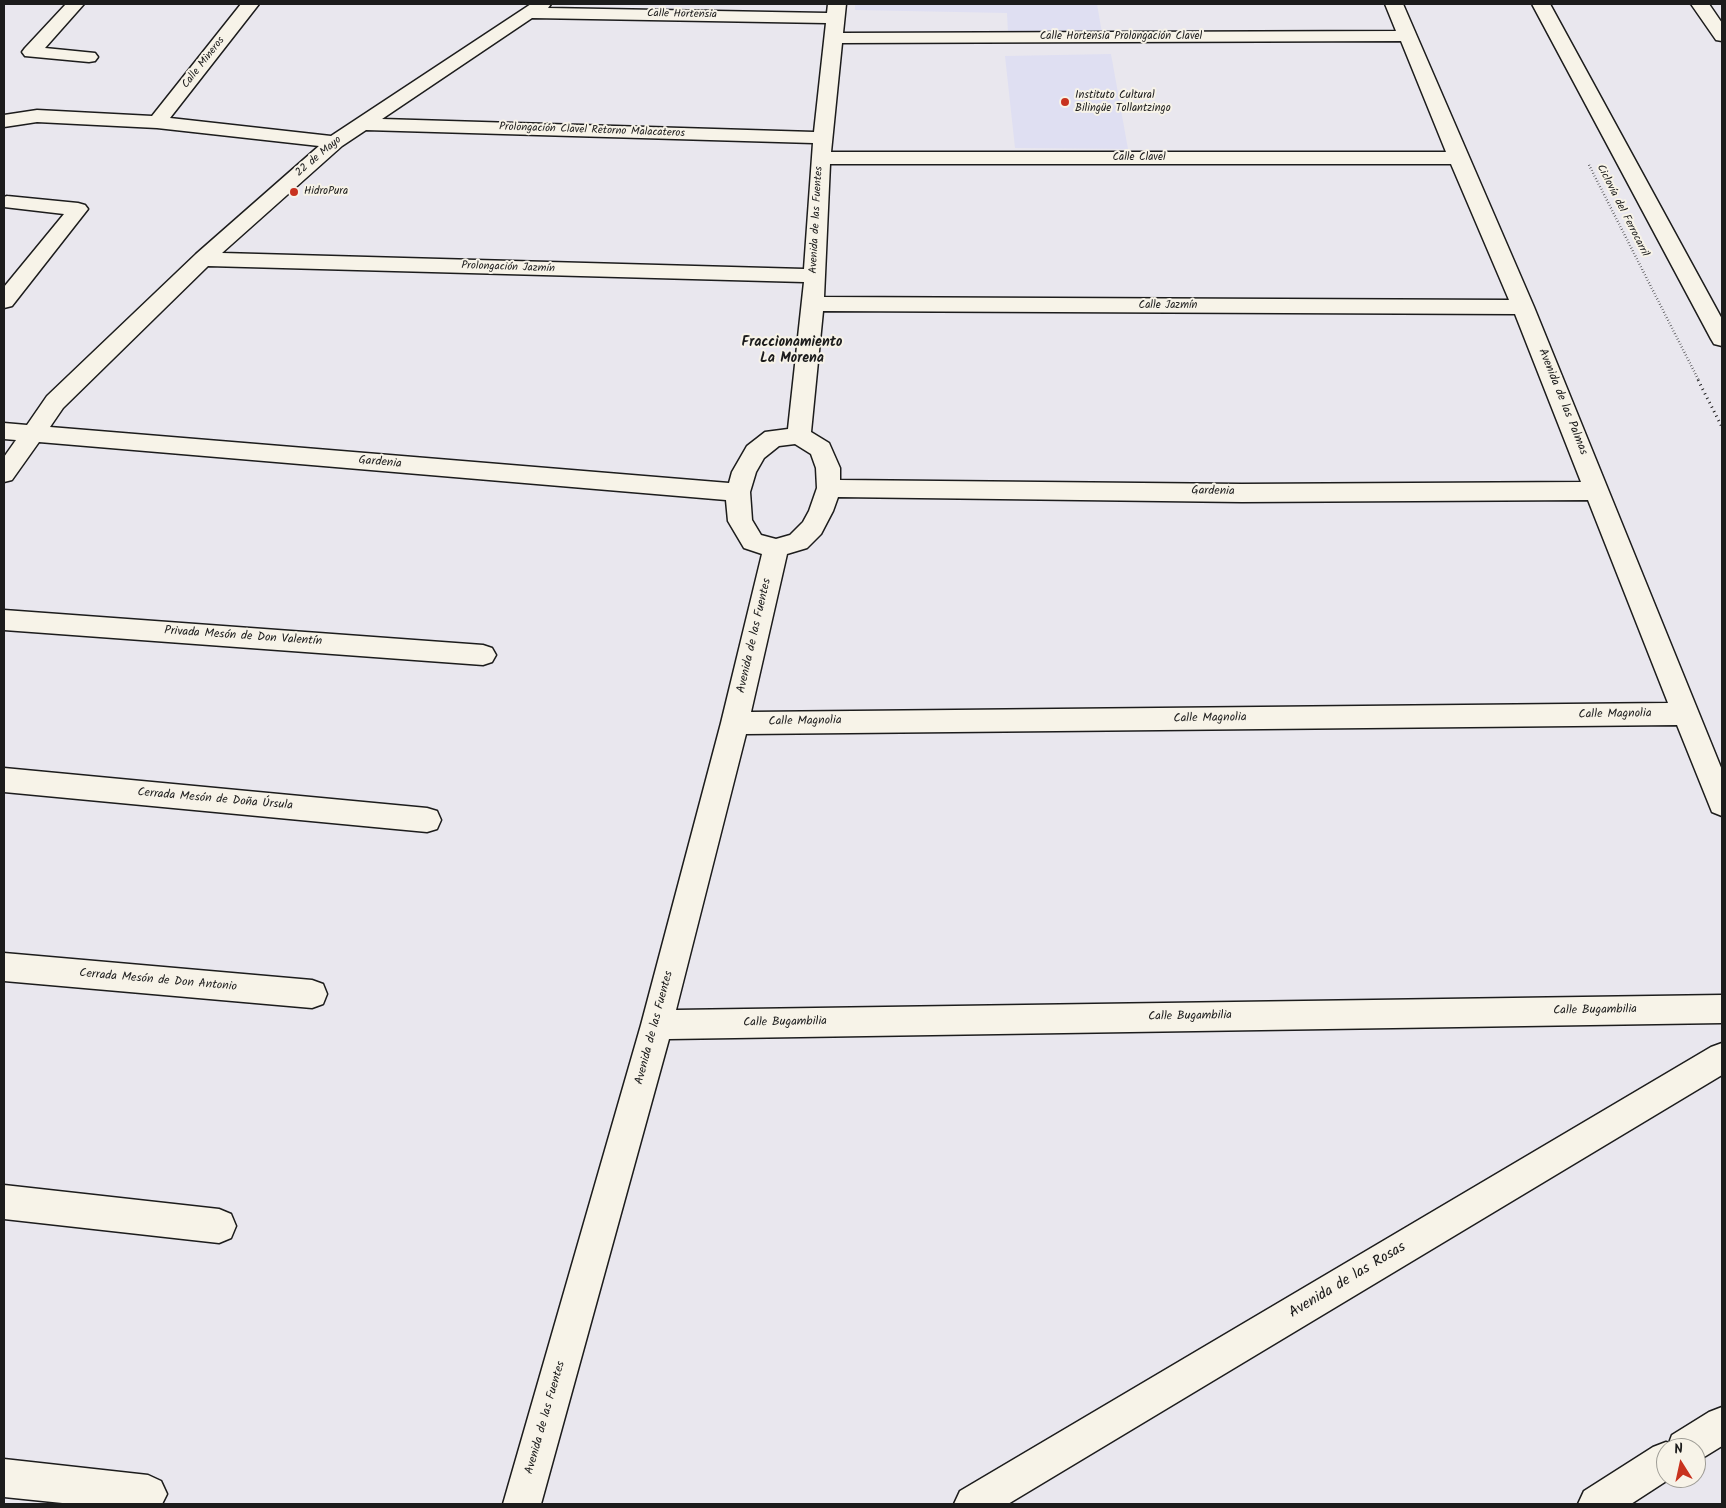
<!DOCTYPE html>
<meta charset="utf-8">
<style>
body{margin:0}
#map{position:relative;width:1726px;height:1508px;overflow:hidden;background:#e9e7ee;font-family:Kalam,sans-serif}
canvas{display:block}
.frame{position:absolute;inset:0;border:5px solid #1c1c1c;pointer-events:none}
.north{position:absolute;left:1656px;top:1438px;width:50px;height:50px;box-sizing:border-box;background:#f7f3e8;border:1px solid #9f9d96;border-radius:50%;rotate:350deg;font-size:14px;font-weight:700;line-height:20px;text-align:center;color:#1c1c1c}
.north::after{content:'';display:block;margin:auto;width:18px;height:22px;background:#c8321e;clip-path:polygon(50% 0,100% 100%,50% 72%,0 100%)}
</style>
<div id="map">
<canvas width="1726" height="1508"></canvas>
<div class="frame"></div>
<div class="north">N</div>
</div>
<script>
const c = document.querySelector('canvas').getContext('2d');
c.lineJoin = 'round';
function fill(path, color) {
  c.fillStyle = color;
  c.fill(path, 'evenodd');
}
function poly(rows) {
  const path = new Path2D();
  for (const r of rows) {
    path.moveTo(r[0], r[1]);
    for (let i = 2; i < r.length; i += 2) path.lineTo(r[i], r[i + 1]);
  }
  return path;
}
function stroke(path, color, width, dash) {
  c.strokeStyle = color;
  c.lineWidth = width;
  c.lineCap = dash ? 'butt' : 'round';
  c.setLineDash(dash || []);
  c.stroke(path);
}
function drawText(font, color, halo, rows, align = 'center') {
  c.font = font + ' Kalam,sans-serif';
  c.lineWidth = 4;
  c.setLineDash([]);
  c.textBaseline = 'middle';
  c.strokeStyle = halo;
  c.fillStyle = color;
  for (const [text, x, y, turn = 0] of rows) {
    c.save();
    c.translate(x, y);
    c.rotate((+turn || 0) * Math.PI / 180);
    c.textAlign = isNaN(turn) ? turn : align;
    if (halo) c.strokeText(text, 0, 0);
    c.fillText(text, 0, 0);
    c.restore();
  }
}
const built = poly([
 [855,4,1097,4,1102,33,1008,33,1007,13,855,10],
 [1111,54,1128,149,1015,148,1005,56]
]);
const pathFar1 = poly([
 [1589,165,1699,381]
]);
const path = poly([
 [1698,380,1722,427]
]);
const minor = poly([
 [66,4,84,4,45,48,95,53,98,57,95,61,89,62,25,56,22,52,25,48,66,4],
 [241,4,259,4,170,118,331,136,531,4,551,4,548,8,827,13,828,4,846,4,843,33,1396,31,1385,4,1403,4,1534,307,1722,770,1722,816,1712,812,1677,725,746,734,676,1010,1722,995,1722,1023,669,1039,541,1504,503,1504,641,1025,721,723,762,554,744,548,728,521,726,500,39,442,12,480,4,482,4,457,16,440,4,439,4,423,27,425,47,396,196,254,319,146,157,128,37,122,4,127,4,115,37,110,152,116,241,4],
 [532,18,826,23,814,132,382,119,532,18],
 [1401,41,1446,152,831,152,842,43,1401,41],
 [366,130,813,143,804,269,222,253,342,146,366,130],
 [830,164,1451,164,1509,300,824,297,830,164],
 [208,266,804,282,788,429,765,432,747,446,732,472,729,483,50,427,63,408,208,266],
 [823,311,1515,314,1581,482,1242,484,840,480,840,468,829,443,811,432,823,311],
 [795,444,811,454,816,468,817,488,809,511,803,522,790,535,776,539,761,535,752,520,750,492,756,472,764,458,779,446,795,444],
 [838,497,1242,502,1588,500,1668,703,751,712,787,554,807,548,821,534,833,511,838,497],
 [1691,4,1709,4,1722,23,1722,41,1716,40,1691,4],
 [7,196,78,203,85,205,88,209,12,306,4,308,4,287,64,214,4,207,4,197,7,196],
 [4,610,483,645,492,648,496,655,492,662,483,665,4,630,4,610],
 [4,768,427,808,437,811,441,820,437,829,427,832,4,792,4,768],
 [4,953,312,980,323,984,327,994,323,1004,312,1008,4,981,4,953],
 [1722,1043,1722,1075,1008,1504,954,1504,960,1491,1711,1047,1722,1043],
 [4,1185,219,1209,231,1214,236,1226,231,1238,219,1243,4,1219,4,1185],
 [4,1459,148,1475,161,1481,167,1494,162,1504,72,1504,4,1497,4,1459]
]);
const tertiary = poly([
 [1532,4,1550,4,1722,319,1722,346,1714,344,1711,339,1532,4],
 [1722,1407,1722,1446,1696,1462,1696,1448,1666,1448,1666,1478,1671,1478,1631,1504,1578,1504,1584,1491,1653,1447,1666,1442,1669,1443,1672,1435,1709,1412,1722,1407]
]);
const markers = [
 [1065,102,5,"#c8321e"],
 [294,192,5,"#c8321e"]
];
const farStreetnames = [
 ["Calle Hortensia",682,15,1],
 ["Calle Hortensia Prolongación Clavel",1121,37],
 ["Calle Mineros",204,63,-52],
 ["Prolongación Clavel Retorno Malacateros",592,131,2],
 ["22 de Mayo",319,157,-40],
 ["Calle Clavel",1139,158],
 ["Ciclovía del Ferrocarril",1622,211,63],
 ["Avenida de las Fuentes",817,220,-87],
 ["Prolongación Jazmín",508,268,2],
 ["Calle Jazmín",1168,306]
];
const farPoinames = [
 ["Instituto Cultural",1075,96],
 ["Bilingüe Tollantzingo",1075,109],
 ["HidroPura",304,192]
];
const streetNames = [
 ["Avenida de las Palmas",1562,402,68],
 ["Gardenia",380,463,5],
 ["Gardenia",1213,492,1],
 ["Avenida de las Fuentes",755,636,-77],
 ["Privada Mesón de Don Valentín",243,637,4],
 ["Calle Magnolia",1615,715,-1],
 ["Calle Magnolia",1210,719,-1],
 ["Calle Magnolia",805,722,-1],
 ["Cerrada Mesón de Doña Úrsula",215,800,5],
 ["Cerrada Mesón de Don Antonio",158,981,5],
 ["Calle Bugambilia",1595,1011,-1],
 ["Calle Bugambilia",1190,1017,-1],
 ["Calle Bugambilia",785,1023,-1],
 ["Avenida de las Fuentes",655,1028,-75],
 ["Avenida de las Fuentes",546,1418,-74]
];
const neighbourhoodNames = [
 ["Fraccionamiento",792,344],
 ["La Morena",792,360]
];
const nearStreetnames = [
 ["Avenida de las Rosas",1348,1281,-31]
];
fill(built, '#dfdff2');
stroke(minor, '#1c1c1c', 3);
stroke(tertiary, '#1c1c1c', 3);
stroke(pathFar1, '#1c1c1c', 2.5, [0.5, 2.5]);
stroke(path, '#1c1c1c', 3, [1, 4]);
fill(minor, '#f7f3e8');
fill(tertiary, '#f7f3e8');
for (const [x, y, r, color] of markers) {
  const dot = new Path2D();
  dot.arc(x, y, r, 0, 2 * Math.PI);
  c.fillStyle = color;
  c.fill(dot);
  stroke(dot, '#f7f3e8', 2);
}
drawText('11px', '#1c1c1c', '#f7f3e8', farStreetnames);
drawText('11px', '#1c1c1c', '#f7f3e8', farPoinames, 'left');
drawText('12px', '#1c1c1c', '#f7f3e8', streetNames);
drawText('bold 14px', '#1c1c1c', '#f7f3e8', neighbourhoodNames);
drawText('15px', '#1c1c1c', '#f7f3e8', nearStreetnames);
</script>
